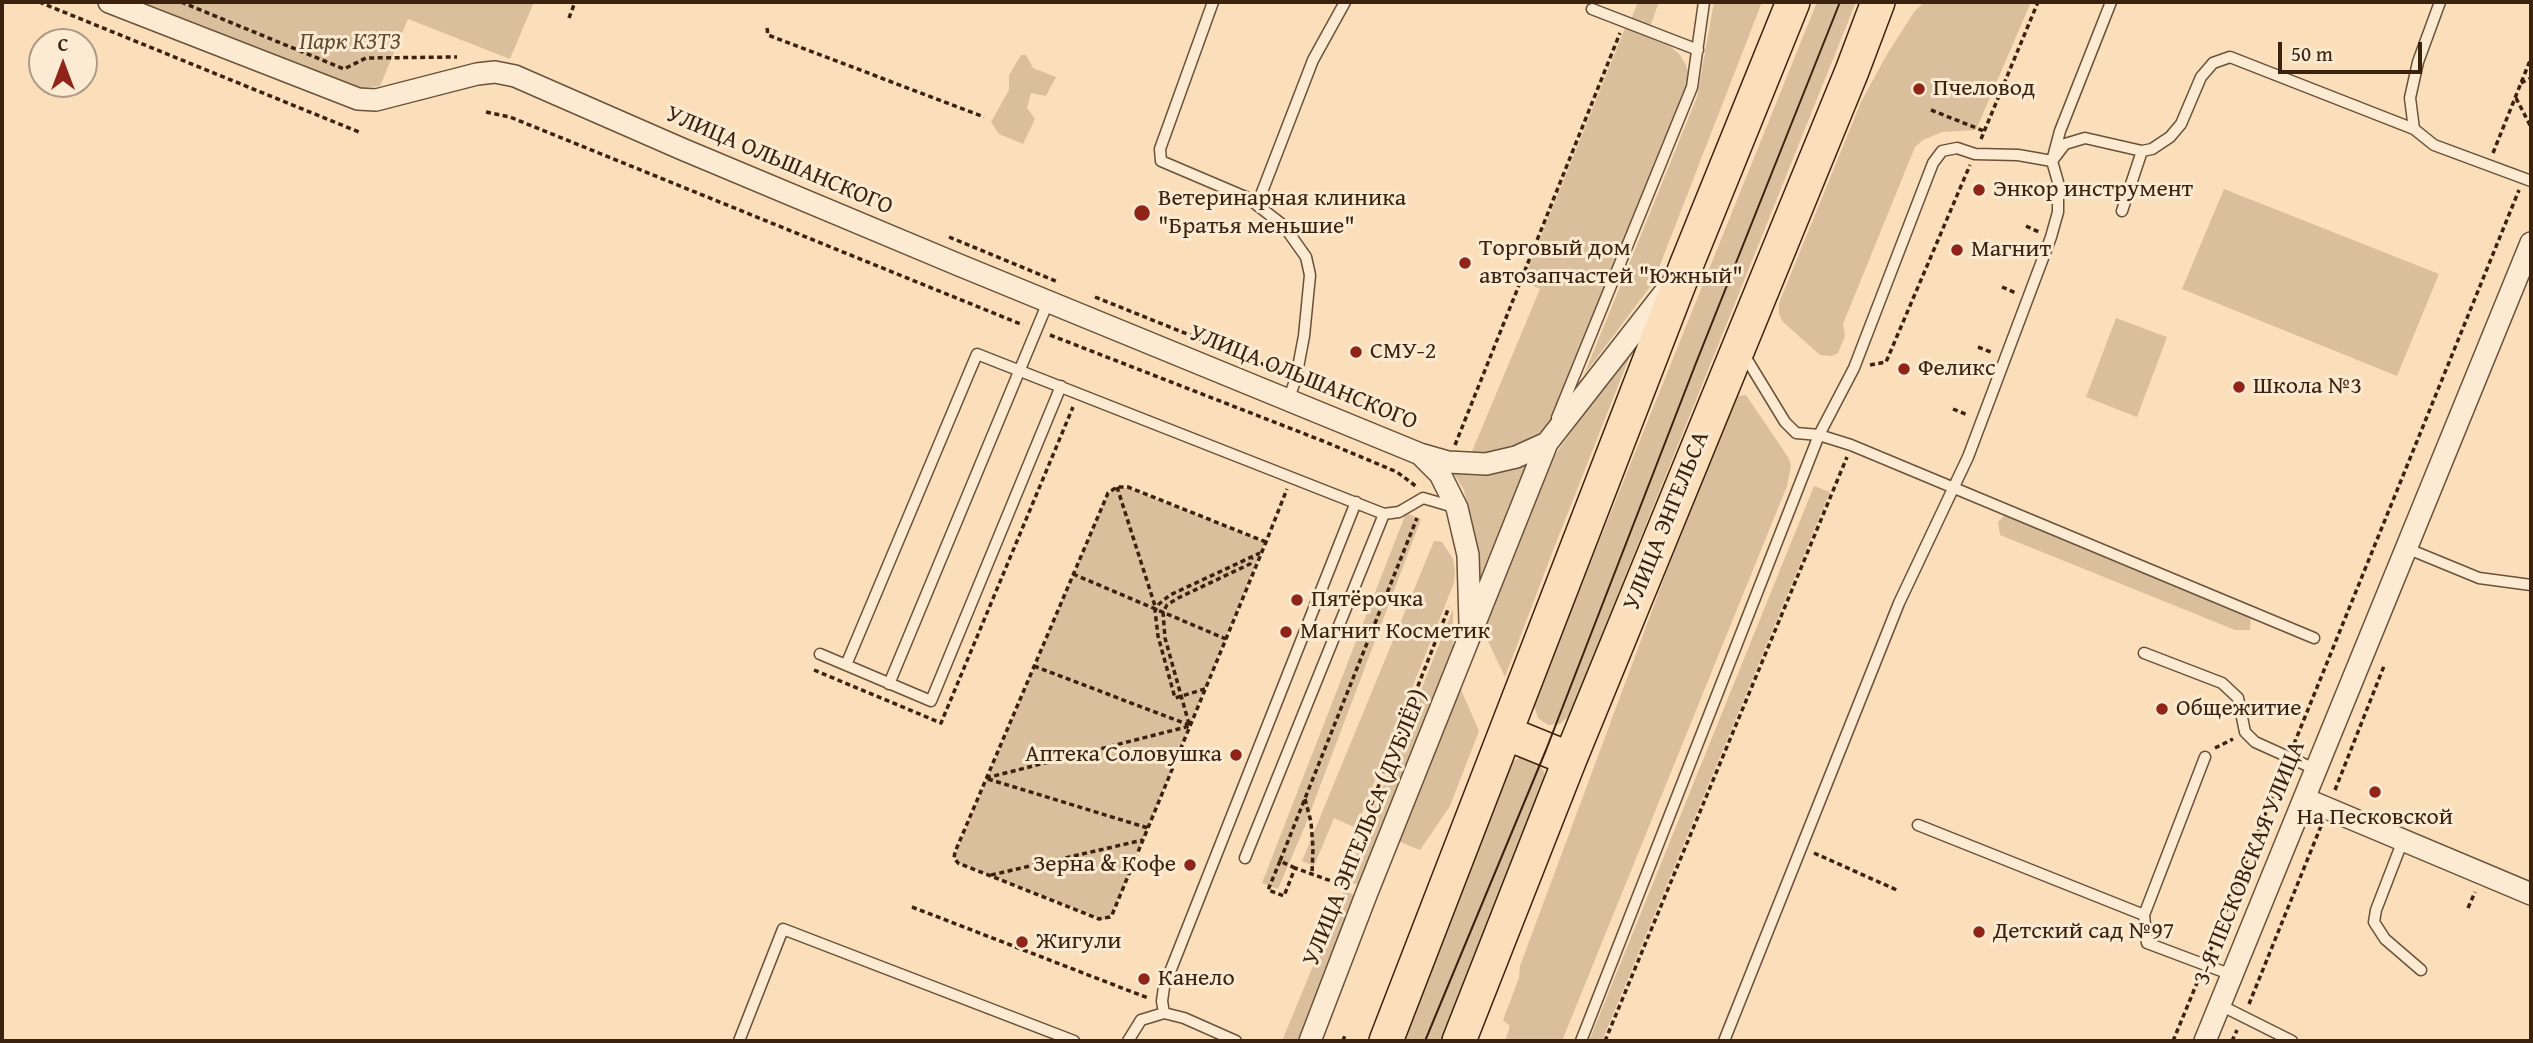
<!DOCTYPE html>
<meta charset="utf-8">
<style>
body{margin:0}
#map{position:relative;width:2533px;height:1043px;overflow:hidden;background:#fbdfba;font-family:"Gentium Book Plus",serif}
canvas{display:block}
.frame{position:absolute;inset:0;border:4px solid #3a220e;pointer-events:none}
.north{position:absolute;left:28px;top:28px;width:70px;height:70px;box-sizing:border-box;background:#fcead2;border:2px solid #ae9a84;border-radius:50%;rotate:0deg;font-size:19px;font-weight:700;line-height:28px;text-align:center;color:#3a220e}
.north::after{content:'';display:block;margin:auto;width:24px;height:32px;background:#8f2418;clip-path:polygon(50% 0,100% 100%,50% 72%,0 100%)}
.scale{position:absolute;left:2278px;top:42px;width:144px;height:32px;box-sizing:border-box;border:4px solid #3a220e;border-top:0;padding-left:9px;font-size:21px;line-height:24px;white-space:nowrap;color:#3a220e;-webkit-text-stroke:5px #fcead2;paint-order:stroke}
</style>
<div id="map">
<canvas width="2533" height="1043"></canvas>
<div class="frame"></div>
<div class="north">С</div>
<div class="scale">50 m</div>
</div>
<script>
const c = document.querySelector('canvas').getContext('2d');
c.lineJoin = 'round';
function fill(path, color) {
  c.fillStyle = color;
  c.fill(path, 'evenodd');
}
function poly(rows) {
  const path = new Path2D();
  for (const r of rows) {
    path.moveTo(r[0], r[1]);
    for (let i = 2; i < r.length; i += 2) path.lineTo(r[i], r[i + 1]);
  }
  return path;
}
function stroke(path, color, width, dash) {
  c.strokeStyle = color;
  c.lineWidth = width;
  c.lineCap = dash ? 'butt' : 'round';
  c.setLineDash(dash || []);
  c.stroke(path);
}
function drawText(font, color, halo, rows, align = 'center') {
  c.font = font + ' "Gentium Book Plus",serif';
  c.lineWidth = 6;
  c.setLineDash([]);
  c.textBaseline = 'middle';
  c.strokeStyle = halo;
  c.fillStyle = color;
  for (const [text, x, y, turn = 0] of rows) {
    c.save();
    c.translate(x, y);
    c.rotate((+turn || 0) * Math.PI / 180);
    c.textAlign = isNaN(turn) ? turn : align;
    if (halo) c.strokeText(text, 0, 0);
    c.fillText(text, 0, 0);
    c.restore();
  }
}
const green = poly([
 [135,2,534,2,510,59,408,19,380,86,353,89],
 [1638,2,1659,2,1650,27,1631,19],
 [1714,2,1762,2,1653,283,1584,375,1697,97],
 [1817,2,1856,2,1569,716,1560,724,1548,725,1538,718,1534,706,1535,700],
 [1924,2,2031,2,1976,130,1942,132,1923,140,1915,147,1843,324,1845,336,1838,353,1832,356,1820,355,1782,321,1779,314,1779,303,1861,102,1886,56,1914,12],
 [1625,28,1671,47,1680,55,1686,65,1689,77,1688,89,1551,421,1527,445,1468,461,1540,289,1523,281],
 [1021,55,1026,55,1033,68,1056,77,1046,96,1031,93,1027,108,1035,119,1023,144,999,134,991,122,1009,90,1009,75],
 [2224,189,2439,274,2397,376,2182,289],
 [2116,318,2167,337,2137,417,2086,397],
 [1635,343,1554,548,1505,677,1482,629,1549,463],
 [1746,395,1788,457,1791,466,1787,486,1562,1041,1505,1041,1510,1026,1503,1020,1519,978,1520,966,1666,573,1735,400,1738,396],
 [1532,461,1478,595,1473,540,1464,490,1454,474,1480,476,1511,470],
 [1814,486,1830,492,1602,1041,1589,1041],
 [1117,488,1128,488,1265,542,1112,914,1104,920,959,863,955,855,1108,493],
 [1406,513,1421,519,1305,826,1278,889,1262,883],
 [2005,515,2251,616,2250,630,2235,630,2000,535,1998,522],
 [1434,541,1442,542,1453,559,1455,571,1454,583,1356,828,1334,818,1314,866,1302,861],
 [1453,609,1453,665,1365,888,1346,880],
 [1458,683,1479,731,1450,806,1420,850,1395,840],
 [1521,757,1538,762,1544,772,1544,779,1448,1041,1394,1041,1510,763],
 [1344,891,1363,898,1307,1041,1282,1041]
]);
const path = poly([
 [39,2,359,132],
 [181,2,344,69,366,58,457,57],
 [569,18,575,2],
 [767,28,768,35,984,117],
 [2521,83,2531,78],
 [2516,98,2531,127],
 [1931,110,1984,131],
 [486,112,510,117,1023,325],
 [1981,139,2038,2],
 [2493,153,2531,58],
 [2026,226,2039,232],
 [949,237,1058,282],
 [2002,287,2016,293],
 [1095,297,1282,372],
 [1050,335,1323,441,1397,472,1417,487],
 [1978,347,1991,352],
 [1870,365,1886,362,1970,165],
 [1309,383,1369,409],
 [1953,409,1968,415],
 [1455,445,1620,33],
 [1117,487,1156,609],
 [1266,542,1128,487,1117,487,1108,493,955,852,954,858,958,863,1099,919,1110,917,1112,915,1266,542,1287,489],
 [1073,574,1226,639],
 [1034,666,1189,725],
 [814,670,941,723,1073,407],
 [1205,689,1175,698,1158,636,1155,611,1159,604,1170,595,1260,553],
 [1189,724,1165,638,1163,612,1167,605,1178,598,1250,564,1252,558],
 [2294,744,2519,190],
 [2215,748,2233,739],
 [986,778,1190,726],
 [988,779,1148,828],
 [2335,790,2384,666],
 [1305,799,1311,822,1313,848,1312,873],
 [1814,853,1899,891],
 [1280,861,1268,890,1284,896,1295,868,1348,887],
 [1295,868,1280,861,1417,518],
 [991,875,1143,840],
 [1340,884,1449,607],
 [912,907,1148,998],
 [2468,908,2475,892],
 [2210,951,2283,770],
 [2249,1004,2321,826],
 [1343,1041,1345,1035],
 [1605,1041,1847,457],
 [2173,1041,2199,978],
 [2232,1041,2237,1030]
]);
const lane = poly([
 [1213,2,1160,149,1161,161,1248,198,1284,226,1306,257,1310,275,1304,336,1296,378,1288,401],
 [1592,9,1698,50],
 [2414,129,2410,98,2418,62,2440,2],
 [2142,151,2152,149,2170,137,2181,124,2201,77,2213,63,2230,57,2414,129,2434,145,2531,181],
 [1257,205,1313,60,1345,2],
 [1743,353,1785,422,1796,433,1819,435,1851,445,2314,638],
 [1557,418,1692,87,1704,2],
 [2406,548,2479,578,2531,585],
 [2144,653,2222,683,2238,698,2245,732,2255,742,2317,770],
 [820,654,931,701,1061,386],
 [846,665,977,354,1384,514,1399,512,1423,498,1454,507],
 [889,684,1048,302],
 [1918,825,2144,915,2147,943,2232,975],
 [2403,840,2376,910,2374,922,2385,939,2421,970],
 [1245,858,1384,514],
 [2144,915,2205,757],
 [2220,1005,2292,1041],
 [1164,1013,1162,1001,1164,987,1356,502],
 [739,1041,783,929,1074,1041],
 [1128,1041,1141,1020,1164,1013,1184,1018,1236,1041],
 [1581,1041,1819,435,1854,368,1933,163,1942,151,1957,148,1975,154,2018,155,2052,161,2060,131,2111,2],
 [1724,1041,1899,603,1968,457,2051,237,2058,212,2058,182,2052,161,2065,144,2085,138,2142,151,2122,211]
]);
const street = poly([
 [109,2,358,99,376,100,477,74,495,72,515,76,682,149,959,265,1420,454,1448,462,1486,464,1516,457,1547,443],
 [1422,456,1440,474,1457,508,1468,555,1470,624],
 [2305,799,2531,894],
 [1310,1041,1366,895,1547,443,1669,287],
 [2205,1041,2531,243]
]);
const primary = poly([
 [1506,733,1570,759],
 [1386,1041,1686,266,1793,2],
 [1459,1041,1570,759,1852,71,1878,2]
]);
const tram = poly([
 [1425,1041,1546,750,1696,363,1840,2]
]);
const markers = [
 [1919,89,7,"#8f2418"],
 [1979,190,7,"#8f2418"],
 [1142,213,9,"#8f2418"],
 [1957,250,7,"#8f2418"],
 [1465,263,7,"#8f2418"],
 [1356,352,7,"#8f2418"],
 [1904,369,7,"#8f2418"],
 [2239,387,7,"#8f2418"],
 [1297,600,7,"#8f2418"],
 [1286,632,7,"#8f2418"],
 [2162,709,7,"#8f2418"],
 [1236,755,7,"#8f2418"],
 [2375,792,7,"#8f2418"],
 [1190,865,7,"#8f2418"],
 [1979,932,7,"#8f2418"],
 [1022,942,7,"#8f2418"],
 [1144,979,7,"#8f2418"]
];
const parkNames = [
 ["Парк КЗТЗ",350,43]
];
const poiNames = [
 ["Пчеловод",1933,89],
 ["Энкор инструмент",1993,190],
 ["Ветеринарная клиника",1158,199],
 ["\"Братья меньшие\"",1158,227],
 ["Торговый дом",1479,249],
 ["автозапчастей \"Южный\"",1479,277],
 ["Магнит",1971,250],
 ["СМУ-2",1370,352],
 ["Феликс",1918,369],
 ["Школа №3",2253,387],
 ["Пятёрочка",1311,600],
 ["Магнит Косметик",1300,632],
 ["Общежитие",2176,709],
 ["Аптека Соловушка",1222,755,"right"],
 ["На Песковской",2375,818,"center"],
 ["Зерна & Кофе",1176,865,"right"],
 ["Детский сад №97",1993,932],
 ["Жигули",1036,942],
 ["Канело",1158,979]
];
const streetNames = [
 ["УЛИЦА ОЛЬШАНСКОГО",779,161,23],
 ["УЛИЦА ОЛЬШАНСКОГО",1303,378,22],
 ["УЛИЦА ЭНГЕЛЬСА",1667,521,-68],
 ["УЛИЦА ЭНГЕЛЬСА (ДУБЛЁР)",1366,828,-68],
 ["3-Я ПЕСКОВСКАЯ УЛИЦА",2250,863,-68]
];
fill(green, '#dabf9d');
stroke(lane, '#6a5139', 13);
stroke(street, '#6a5139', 24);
stroke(primary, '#3a220e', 36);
stroke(path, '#3a220e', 3.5, [5, 3.5]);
stroke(lane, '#fcead2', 10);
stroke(street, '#fcead2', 21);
stroke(primary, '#fbdfba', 33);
stroke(tram, '#3a220e', 2);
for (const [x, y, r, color] of markers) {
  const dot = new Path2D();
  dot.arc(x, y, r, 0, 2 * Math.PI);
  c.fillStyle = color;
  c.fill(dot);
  stroke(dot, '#fcead2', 2.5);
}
drawText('italic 24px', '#624932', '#fcead2', parkNames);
drawText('24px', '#3a220e', '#fcead2', poiNames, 'left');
drawText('24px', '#3a220e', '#fcead2', streetNames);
</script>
